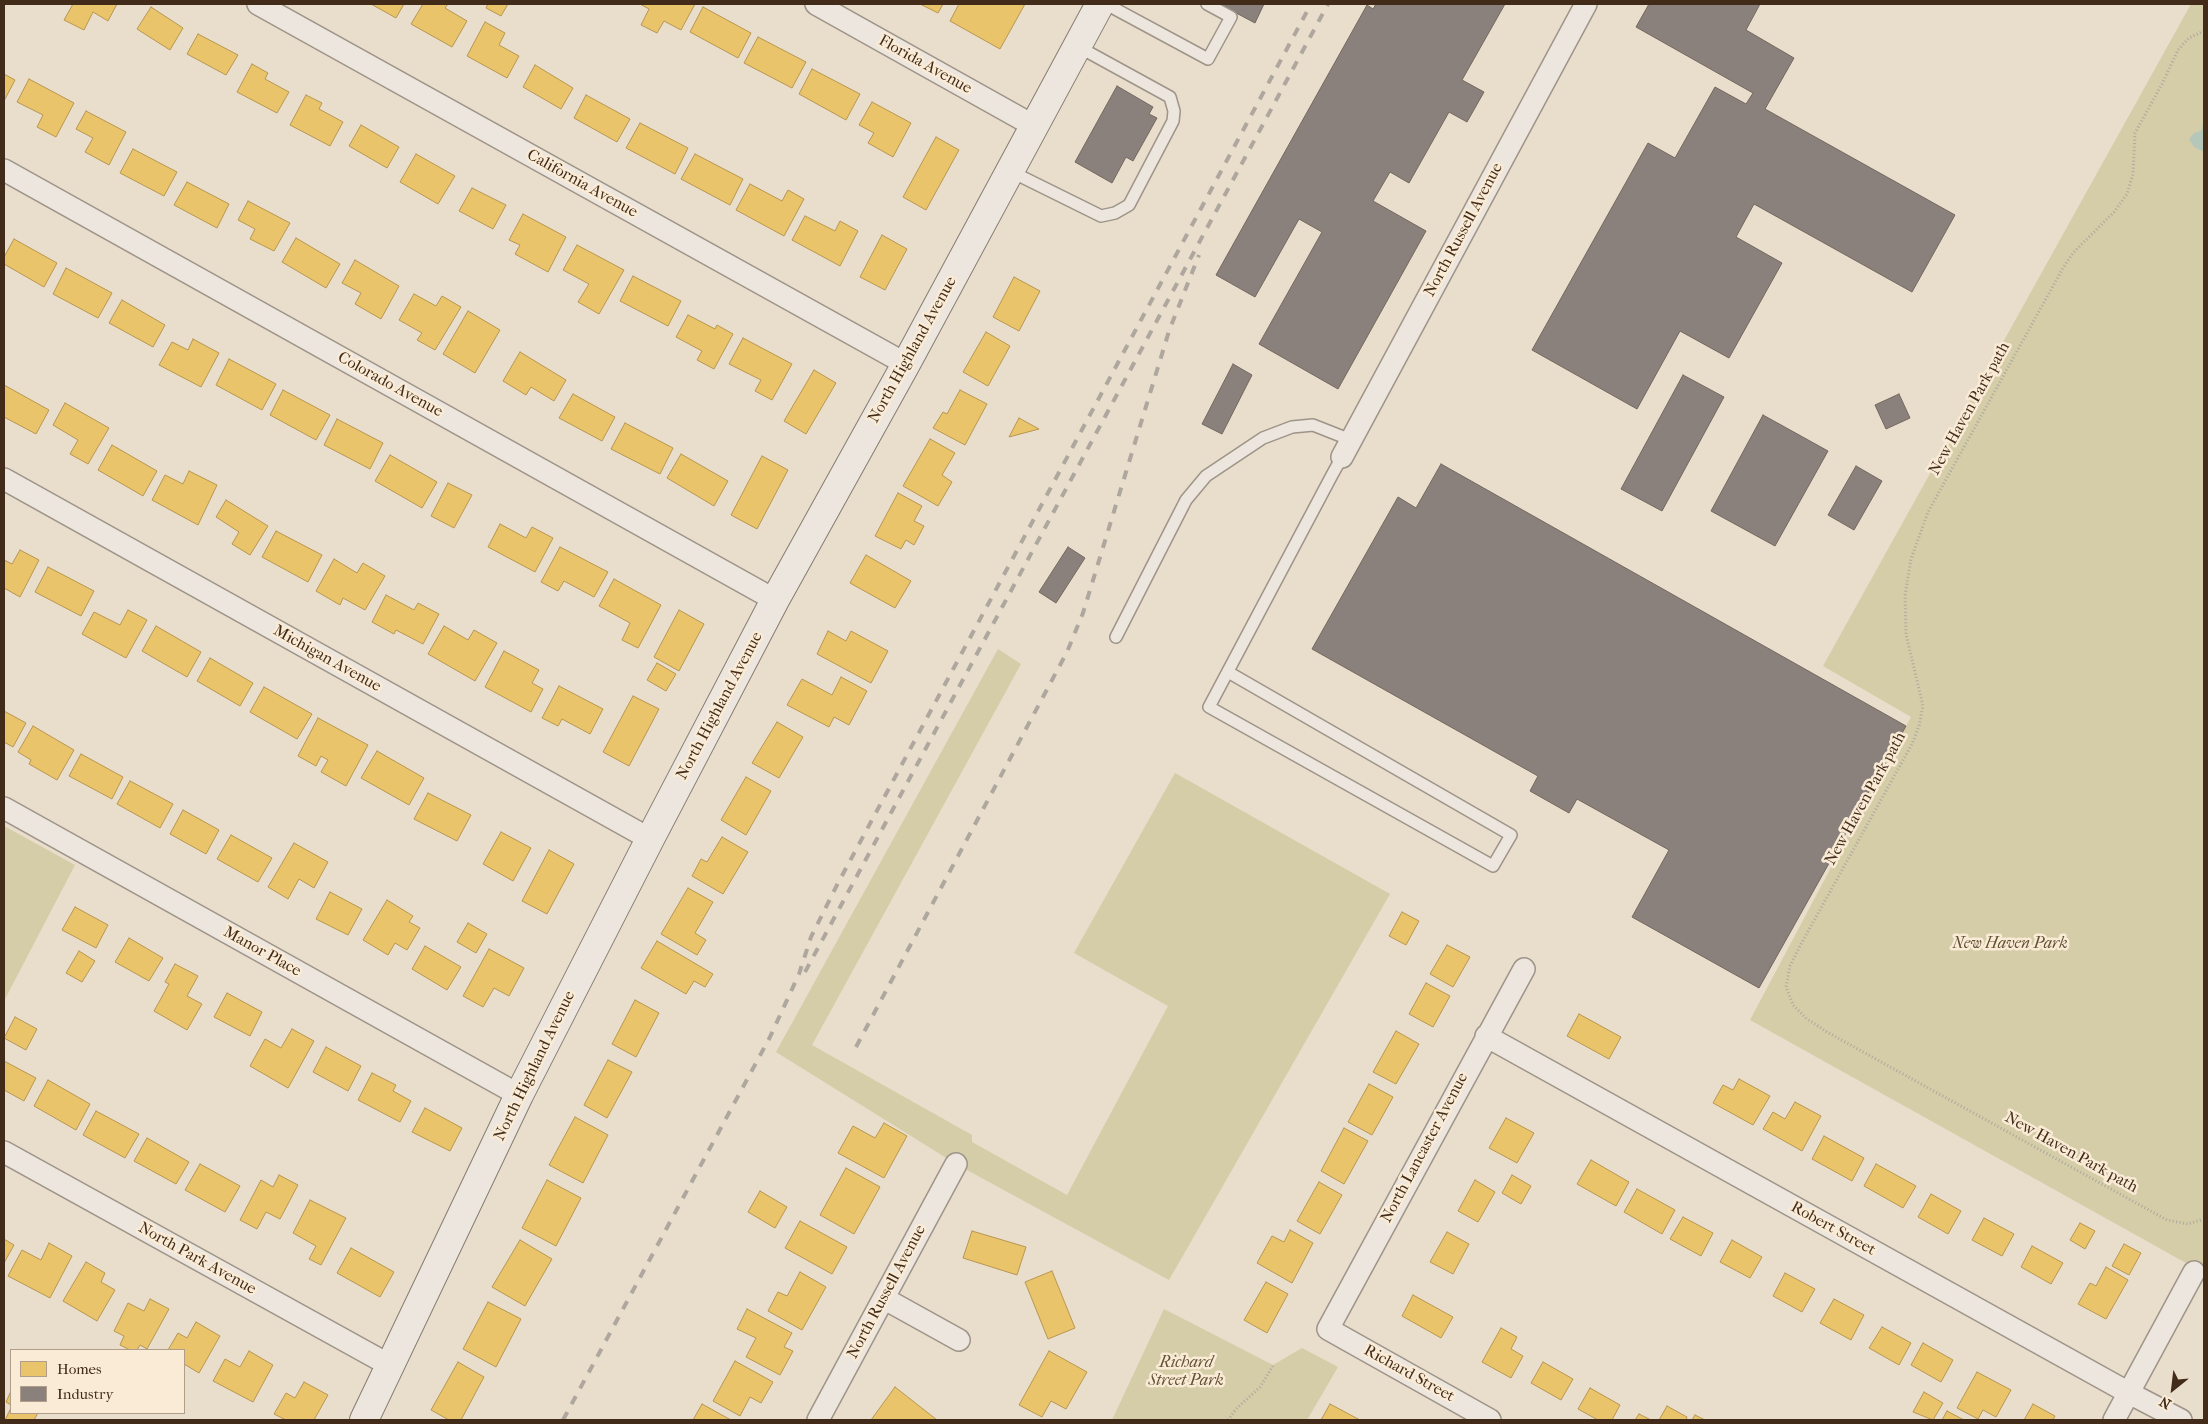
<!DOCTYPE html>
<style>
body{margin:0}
#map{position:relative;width:2208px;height:1424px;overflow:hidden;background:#e9ddcb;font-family:"IM FELL French Canon",serif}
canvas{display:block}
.frame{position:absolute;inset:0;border:5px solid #422b18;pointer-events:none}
.legend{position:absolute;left:10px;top:1349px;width:175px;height:65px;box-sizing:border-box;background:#f9ebd5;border:1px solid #b09e89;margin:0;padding:6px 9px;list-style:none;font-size:15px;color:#422b18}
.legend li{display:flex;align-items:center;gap:10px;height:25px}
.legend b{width:25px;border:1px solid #b09e89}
.north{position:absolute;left:2148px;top:1364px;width:50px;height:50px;-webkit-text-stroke:4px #f9ebd5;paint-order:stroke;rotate:209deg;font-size:14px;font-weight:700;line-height:20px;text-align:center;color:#422b18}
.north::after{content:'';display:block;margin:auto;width:18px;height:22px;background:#422b18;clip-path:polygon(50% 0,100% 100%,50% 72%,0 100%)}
</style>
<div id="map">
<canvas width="2208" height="1424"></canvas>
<div class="frame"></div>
<ul class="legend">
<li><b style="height:14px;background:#e9c46a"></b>Homes</li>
<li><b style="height:14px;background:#8a817c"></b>Industry</li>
</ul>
<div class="north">N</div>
</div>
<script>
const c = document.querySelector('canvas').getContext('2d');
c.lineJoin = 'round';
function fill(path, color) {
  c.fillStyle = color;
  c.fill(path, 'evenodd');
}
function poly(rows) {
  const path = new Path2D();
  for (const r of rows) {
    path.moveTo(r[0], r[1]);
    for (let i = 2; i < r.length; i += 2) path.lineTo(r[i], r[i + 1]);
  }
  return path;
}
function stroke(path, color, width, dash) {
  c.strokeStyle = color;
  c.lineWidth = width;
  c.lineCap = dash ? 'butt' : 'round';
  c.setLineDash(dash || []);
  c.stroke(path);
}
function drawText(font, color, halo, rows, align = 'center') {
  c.font = font + ' "IM FELL French Canon",serif';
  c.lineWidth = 5;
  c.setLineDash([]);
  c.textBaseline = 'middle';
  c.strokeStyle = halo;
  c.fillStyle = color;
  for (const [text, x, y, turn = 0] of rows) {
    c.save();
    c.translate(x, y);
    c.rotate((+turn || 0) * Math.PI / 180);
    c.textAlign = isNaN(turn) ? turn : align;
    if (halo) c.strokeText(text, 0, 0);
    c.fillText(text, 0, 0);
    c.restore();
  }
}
const green = poly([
 [2191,4,2204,4,2204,1273,1750,1020,1911,717,1823,666],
 [998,649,1021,664,812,1045,972,1135,972,1142,1067,1195,1168,1006,1074,953,1175,773,1390,894,1169,1280,956,1164,776,1052],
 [4,826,75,865,4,1001],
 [1164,1309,1273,1365,1302,1348,1338,1367,1307,1420,1112,1420]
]);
const water = poly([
 [2204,122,2204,152,2194,147,2189,139,2194,133,2201,131]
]);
const homes = poly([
 [73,4,117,4,108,21,93,12,84,30,64,20,73,4],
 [371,4,404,4,396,18,371,4],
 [423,4,448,4,445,8,467,21,452,47,411,24,423,4],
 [488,4,508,4,501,16,486,8,488,4],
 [640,4,695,4,681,30,664,21,657,33,641,25,649,9,640,4],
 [920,4,943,4,938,13,920,4],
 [959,4,1025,4,1000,49,950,21,959,4],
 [151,7,183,28,170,50,137,29,151,7],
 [703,7,751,33,738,58,690,32,703,7],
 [485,22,505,33,499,45,519,56,507,78,467,56,485,22],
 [198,34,238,55,226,75,187,54,198,34],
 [758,37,806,62,792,88,744,63,758,37],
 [252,64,268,73,265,79,289,92,277,113,237,92,252,64],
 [535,65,573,88,561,109,523,87,535,65],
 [812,69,860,94,846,120,799,94,812,69],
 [4,74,15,80,4,101,4,74],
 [29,79,74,103,56,137,37,127,43,115,17,102,29,79],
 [306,95,322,103,319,109,343,122,330,146,290,125,306,95],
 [586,95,630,119,617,142,574,118,586,95],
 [872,102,911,123,893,157,868,143,874,133,859,125,872,102],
 [86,111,126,132,109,165,85,152,93,138,76,129,86,111],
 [640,123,688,148,675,174,626,148,640,123],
 [361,125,399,147,387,168,349,146,361,125],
 [936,137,959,150,926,210,903,197,936,137],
 [133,149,177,172,164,196,120,173,133,149],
 [416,154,455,176,438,204,400,182,416,154],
 [695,154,743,179,730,205,681,179,695,154],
 [187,182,229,204,217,228,174,205,187,182],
 [750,184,782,201,788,190,804,199,784,236,736,210,750,184],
 [472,188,506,205,493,229,459,211,472,188],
 [248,201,290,223,274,251,250,239,255,229,238,220,248,201],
 [523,214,566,237,548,272,515,254,520,245,509,240,523,214],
 [805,216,835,231,840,221,858,231,840,266,792,240,805,216],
 [882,235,907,249,885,290,860,277,882,235],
 [296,238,340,264,326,288,282,262,296,238],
 [14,239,57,263,44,287,4,264,4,257,14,239],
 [577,245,624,270,599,314,578,302,589,284,563,270,577,245],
 [355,260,399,286,381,319,355,304,361,293,342,283,355,260],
 [66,268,112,293,98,318,53,294,66,268],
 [633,276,681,301,668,326,620,301,633,276],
 [1014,277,1040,291,1019,331,993,317,1014,277],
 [414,294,436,306,442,296,461,307,435,350,417,340,422,333,399,320,414,294],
 [122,300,165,325,153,347,109,323,122,300],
 [468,311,500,330,475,373,443,354,468,311],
 [688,315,715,329,717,325,733,334,714,369,697,360,702,351,676,337,688,315],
 [986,332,1010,346,988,386,963,372,986,332],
 [743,338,792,364,772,400,755,391,761,380,729,364,743,338],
 [193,339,219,353,201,387,159,365,172,342,188,350,193,339],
 [520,352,566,380,554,401,531,387,526,395,503,381,520,352],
 [229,359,276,384,262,410,216,385,229,359],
 [814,370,836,383,806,434,784,421,814,370],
 [4,385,49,410,36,434,4,417,4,385],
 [283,390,330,415,316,440,270,415,283,390],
 [960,390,987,404,965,445,933,428,943,412,947,414,960,390],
 [573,394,615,417,602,441,559,418,573,394],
 [65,403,109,428,88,464,70,454,78,440,53,425,65,403],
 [1019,418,1039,429,1009,437,1019,418],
 [337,419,383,443,370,469,324,445,337,419],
 [625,423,673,448,660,474,611,449,625,423],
 [930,439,955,453,942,475,952,482,938,506,903,486,930,439],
 [112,445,157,471,143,496,98,470,112,445],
 [681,454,728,481,714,506,667,478,681,454],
 [390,455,437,482,422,508,375,481,390,455],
 [762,456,788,470,757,529,731,515,762,456],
 [189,471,217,485,198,525,152,500,165,475,183,484,189,471],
 [448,483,472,495,454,528,431,516,448,483],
 [898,493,922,506,914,521,924,526,914,545,906,540,901,549,875,536,898,493],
 [226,500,268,526,250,555,232,544,239,532,216,517,226,500],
 [500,524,526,538,532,527,553,538,535,572,488,547,500,524],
 [276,531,322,555,308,582,262,557,276,531],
 [560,547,608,572,594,597,564,581,558,591,541,582,560,547],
 [20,550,39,560,20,597,4,588,4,560,12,564,20,550],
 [866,555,911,581,895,608,850,583,866,555],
 [334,559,357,573,363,563,385,576,365,610,343,598,340,605,316,591,334,559],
 [48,567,94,591,81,616,35,592,48,567],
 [614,579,661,605,638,648,622,640,630,623,599,606,614,579],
 [386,595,414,610,418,603,439,614,423,644,396,630,394,634,372,622,386,595],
 [128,610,147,620,126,658,82,634,94,612,120,625,128,610],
 [679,610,704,624,679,671,654,657,679,610],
 [156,626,201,652,187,677,142,651,156,626],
 [444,626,468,640,474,630,497,643,475,681,428,654,444,626],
 [828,631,846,641,851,631,888,651,871,683,817,654,828,631],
 [504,651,539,670,532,683,543,689,531,712,485,687,504,651],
 [210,658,253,683,240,706,197,681,210,658],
 [657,663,676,674,666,691,647,680,657,663],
 [841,677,867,691,849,725,834,717,829,727,787,705,802,679,832,695,841,677],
 [559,686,603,709,590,734,562,719,558,726,542,718,559,686],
 [264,687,312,714,297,739,250,712,264,687],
 [633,696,659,709,629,766,603,752,633,696],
 [4,711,26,723,13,747,4,742,4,711],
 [318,718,368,745,346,786,321,772,328,760,321,756,316,766,298,756,318,718],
 [777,722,803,737,779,778,752,763,777,722],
 [33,726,74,750,57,780,29,764,31,760,18,752,33,726],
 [377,751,424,778,409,805,361,778,377,751],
 [81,754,123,777,112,799,69,776,81,754],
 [746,777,771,791,746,835,721,820,746,777],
 [130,781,173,804,160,828,117,804,130,781],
 [428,793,471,815,457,841,414,819,428,793],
 [183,810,219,830,206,854,170,834,183,810],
 [501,832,531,848,513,881,483,864,501,832],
 [231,835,272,858,258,882,217,859,231,835],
 [722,837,748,852,723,894,692,876,701,859,707,862,722,837],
 [294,843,328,862,314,888,299,879,288,899,268,887,294,843],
 [549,850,574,864,547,914,522,901,549,850],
 [688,888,713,902,695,933,706,940,697,955,661,934,688,888],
 [330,892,362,909,348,935,316,919,330,892],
 [387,900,413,916,409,922,420,928,407,950,395,943,388,955,363,940,387,900],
 [75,907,108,925,96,948,62,930,75,907],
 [1402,912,1419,921,1406,945,1389,936,1402,912],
 [468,923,487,934,476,953,457,942,468,923],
 [129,938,163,958,149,981,115,962,129,938],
 [657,941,713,974,705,987,694,981,686,994,641,968,657,941],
 [1447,945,1470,957,1453,987,1430,974,1447,945],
 [425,946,461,967,447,990,412,969,425,946],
 [489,949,524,968,509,996,494,988,483,1007,463,996,489,949],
 [79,951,95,961,82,982,66,973,79,951],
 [175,964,198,976,187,996,202,1004,187,1030,154,1011,169,984,165,982,175,964],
 [1426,983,1450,996,1433,1027,1409,1014,1426,983],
 [227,993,262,1012,250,1036,214,1017,227,993],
 [635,1000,659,1013,636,1057,612,1044,635,1000],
 [1579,1014,1621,1037,1609,1059,1567,1036,1579,1014],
 [15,1017,37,1029,26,1050,4,1038,15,1017],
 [292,1029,314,1041,288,1088,250,1066,265,1039,281,1048,292,1029],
 [1396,1031,1419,1044,1396,1084,1373,1072,1396,1031],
 [326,1047,361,1066,348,1091,313,1072,326,1047],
 [608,1060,632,1072,607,1118,584,1105,608,1060],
 [4,1061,36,1078,24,1101,4,1090,4,1061],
 [372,1073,396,1085,393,1091,411,1101,400,1122,358,1100,372,1073],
 [1739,1079,1770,1096,1753,1125,1713,1103,1723,1085,1733,1090,1739,1079],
 [48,1080,90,1104,76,1130,34,1106,48,1080],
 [1369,1084,1393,1097,1372,1135,1348,1122,1369,1084],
 [1795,1102,1821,1116,1802,1151,1763,1129,1773,1112,1785,1119,1795,1102],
 [425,1108,462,1128,450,1151,412,1132,425,1108],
 [96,1111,139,1134,125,1158,83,1135,96,1111],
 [575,1117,608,1135,583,1183,549,1165,575,1117],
 [1506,1118,1534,1133,1517,1163,1489,1148,1506,1118],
 [884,1123,907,1136,884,1178,838,1153,853,1126,875,1138,884,1123],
 [1344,1128,1368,1141,1344,1184,1321,1171,1344,1128],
 [1824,1136,1864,1158,1852,1181,1812,1159,1824,1136],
 [147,1138,189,1162,176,1184,134,1161,147,1138],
 [1591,1160,1629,1182,1616,1206,1577,1184,1591,1160],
 [200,1164,240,1186,225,1212,185,1190,200,1164],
 [1876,1164,1916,1186,1903,1208,1864,1186,1876,1164],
 [846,1168,880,1187,854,1234,820,1215,846,1168],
 [279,1175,298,1185,280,1219,266,1212,257,1229,240,1220,261,1180,273,1187,279,1175],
 [1512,1175,1531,1186,1521,1204,1502,1193,1512,1175],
 [547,1180,581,1198,556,1246,522,1228,547,1180],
 [1475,1180,1495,1192,1478,1222,1458,1211,1475,1180],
 [1319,1182,1342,1195,1320,1234,1297,1221,1319,1182],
 [1637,1189,1675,1210,1662,1234,1624,1212,1637,1189],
 [760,1191,787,1207,775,1228,748,1212,760,1191],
 [1931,1194,1961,1211,1948,1234,1918,1217,1931,1194],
 [310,1200,346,1218,321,1265,309,1259,316,1246,293,1233,310,1200],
 [1683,1217,1713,1233,1701,1256,1670,1239,1683,1217],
 [1984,1218,2014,1234,2002,1256,1972,1240,1984,1218],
 [800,1221,847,1247,832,1274,785,1248,800,1221],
 [2080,1223,2095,1231,2085,1249,2070,1240,2080,1223],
 [1290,1230,1313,1243,1292,1283,1257,1263,1272,1236,1284,1242,1290,1230],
 [972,1231,1026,1247,1017,1275,963,1258,972,1231],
 [1447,1232,1469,1244,1453,1274,1430,1262,1447,1232],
 [4,1239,14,1245,4,1263,4,1239],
 [520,1240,552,1259,525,1306,492,1287,520,1240],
 [1732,1240,1762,1257,1750,1278,1720,1262,1732,1240],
 [49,1243,72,1256,50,1298,8,1276,22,1250,41,1260,49,1243],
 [2124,1244,2141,1253,2129,1275,2112,1266,2124,1244],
 [2032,1246,2063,1263,2051,1284,2021,1267,2032,1246],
 [351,1248,394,1272,380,1297,337,1273,351,1248],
 [86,1262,105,1273,101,1282,115,1290,97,1321,63,1301,86,1262],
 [2106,1267,2128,1280,2106,1319,2078,1304,2090,1283,2096,1286,2106,1267],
 [1052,1271,1075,1328,1048,1339,1025,1282,1052,1271],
 [800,1272,826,1287,802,1330,768,1311,778,1292,787,1296,800,1272],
 [1785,1273,1815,1289,1802,1312,1773,1296,1785,1273],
 [1266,1282,1288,1294,1267,1333,1244,1320,1266,1282],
 [1413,1295,1453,1317,1441,1338,1402,1316,1413,1295],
 [150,1299,169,1309,147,1349,140,1345,137,1350,130,1350,120,1345,124,1336,114,1331,128,1303,144,1311,150,1299],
 [1834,1299,1864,1315,1851,1340,1820,1323,1834,1299],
 [488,1302,521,1319,496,1367,463,1349,488,1302],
 [747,1309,792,1333,784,1347,793,1351,780,1375,746,1357,756,1338,737,1329,747,1309],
 [196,1322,220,1336,199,1373,184,1364,184,1350,168,1350,178,1333,187,1338,196,1322],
 [1882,1327,1911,1343,1899,1365,1869,1348,1882,1327],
 [1501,1328,1517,1337,1511,1349,1523,1356,1511,1378,1482,1362,1501,1328],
 [1923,1343,1953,1360,1941,1382,1911,1365,1923,1343],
 [249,1351,273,1365,253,1402,213,1381,225,1359,240,1367,249,1351],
 [1049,1351,1087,1372,1066,1409,1051,1401,1042,1417,1019,1405,1049,1351],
 [735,1361,773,1382,761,1403,750,1397,740,1416,713,1401,735,1361],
 [458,1362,484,1377,461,1420,449,1420,431,1410,458,1362],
 [1543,1362,1573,1379,1561,1400,1531,1383,1543,1362],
 [1977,1372,2011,1390,1996,1417,1983,1410,1978,1419,1957,1408,1977,1372],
 [304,1382,328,1395,314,1420,286,1420,274,1414,286,1393,295,1398,304,1382],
 [895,1387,937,1420,871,1420,895,1387],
 [1590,1388,1620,1405,1612,1420,1598,1420,1578,1409,1590,1388],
 [11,1391,11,1405,6,1402,11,1391],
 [1924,1392,1943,1403,1933,1420,1913,1412,1924,1392],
 [702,1404,731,1420,693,1420,702,1404],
 [1330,1404,1360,1420,1321,1420,1330,1404],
 [2033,1404,2055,1416,2053,1420,2024,1420,2033,1404],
 [1667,1406,1687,1417,1686,1420,1659,1420,1667,1406],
 [11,1408,11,1413,38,1413,34,1420,5,1420,11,1408],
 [1947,1411,1964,1420,1942,1420,1947,1411],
 [1639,1414,1651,1420,1635,1420,1639,1414],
 [1695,1415,1705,1420,1692,1420,1695,1415]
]);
const industry = poly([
 [1224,4,1264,4,1255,23,1223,6,1224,4],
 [1376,4,1505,4,1462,80,1484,92,1467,122,1449,112,1409,183,1390,172,1373,201,1426,231,1338,389,1259,344,1322,232,1299,219,1255,297,1216,275,1367,5,1373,9,1376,4],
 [1649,4,1760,4,1746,30,1794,58,1765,109,1955,215,1912,292,1754,204,1736,237,1782,263,1729,358,1680,331,1637,409,1532,350,1648,143,1675,158,1715,87,1746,104,1753,93,1636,27,1649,4],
 [1117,86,1153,107,1149,114,1157,118,1133,161,1126,157,1112,183,1075,162,1117,86],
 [1233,364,1252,375,1222,434,1202,424,1233,364],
 [1683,375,1724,397,1662,511,1621,489,1683,375],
 [1899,394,1910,418,1886,429,1875,405,1899,394],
 [1763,415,1828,451,1775,546,1711,511,1763,415],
 [1441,464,1906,726,1759,988,1632,917,1669,850,1577,799,1569,813,1530,791,1538,776,1312,649,1398,497,1416,508,1441,464],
 [1856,466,1882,481,1854,530,1828,515,1856,466],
 [1068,547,1085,558,1056,603,1039,592,1068,547]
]);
const path = poly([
 [2204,31,2189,38,2178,50,2162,84,2135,133,2133,174,2127,194,2114,212,2073,253,2063,268,1928,512,1911,559,1905,596,1906,634,1923,706,1919,726,1912,744,1801,944,1790,966,1786,987,1793,1005,1807,1019,1827,1032,2167,1220,2188,1224,2204,1219],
 [1228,1420,1236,1409,1260,1387,1273,1366]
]);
const lane = poly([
 [1106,4,1208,59,1231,17,1207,4],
 [1010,171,1101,216,1115,213,1129,205,1173,121,1174,111,1170,97,1077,46],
 [1116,637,1186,500,1206,476,1263,438,1292,427,1313,425,1351,440],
 [1228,672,1511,835,1493,866,1209,707,1332,475,1342,457]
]);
const street = poly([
 [258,4,906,364],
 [816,4,1034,126],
 [4,170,775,600],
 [1342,457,1586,4],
 [4,479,650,839],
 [4,808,519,1095],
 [1486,1036,2129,1393,2181,1420],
 [4,1152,391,1366],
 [885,1299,959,1340],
 [818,1420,956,1164],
 [1490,1420,1328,1329,1524,969],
 [2114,1420,2194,1272]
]);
const secondary = poly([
 [364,1420,519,1095,650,839,775,600,906,364,1100,4]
]);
const rail = poly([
 [805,972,1328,4],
 [856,1047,1067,652,1083,613,1169,331,1199,255],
 [563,1420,770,1037,799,974,811,937,837,885,1311,4]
]);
const streetNames = [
 ["Florida Avenue",925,65,29],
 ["California Avenue",582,184,29],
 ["North Russell Avenue",1464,230,-62],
 ["North Highland Avenue",913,350,-61],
 ["Colorado Avenue",390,385,29],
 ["New Haven Park path",1970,409,-61],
 ["Michigan Avenue",327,659,29],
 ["North Highland Avenue",720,706,-62],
 ["New Haven Park path",1866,799,-61],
 ["Manor Place",262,952,29],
 ["North Highland Avenue",535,1066,-64],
 ["North Lancaster Avenue",1425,1148,-62],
 ["New Haven Park path",2071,1153,29],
 ["Robert Street",1833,1229,29],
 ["North Park Avenue",197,1259,29],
 ["North Russell Avenue",887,1292,-62],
 ["Richard Street",1409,1374,29]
];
const parkNames = [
 ["New Haven Park",2010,944],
 ["Richard",1186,1363],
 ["Street Park",1186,1381]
];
fill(green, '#d4cda8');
fill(water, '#b4c7b9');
fill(homes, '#e9c46a');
stroke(homes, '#b79651', 1);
fill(industry, '#8a817c');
stroke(industry, '#74675e', 1);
stroke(lane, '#9e9488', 14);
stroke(street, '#9e9488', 24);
stroke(secondary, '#857c70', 30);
stroke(path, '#aea79e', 3, [1, 2.5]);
stroke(lane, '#ece6de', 11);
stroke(street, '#ece6de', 21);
stroke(secondary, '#ece6de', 28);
stroke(rail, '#aea79e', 4, [9, 9]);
drawText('16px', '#422b18', '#f9ebd5', streetNames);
drawText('italic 16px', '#625035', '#f9ebd5', parkNames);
</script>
